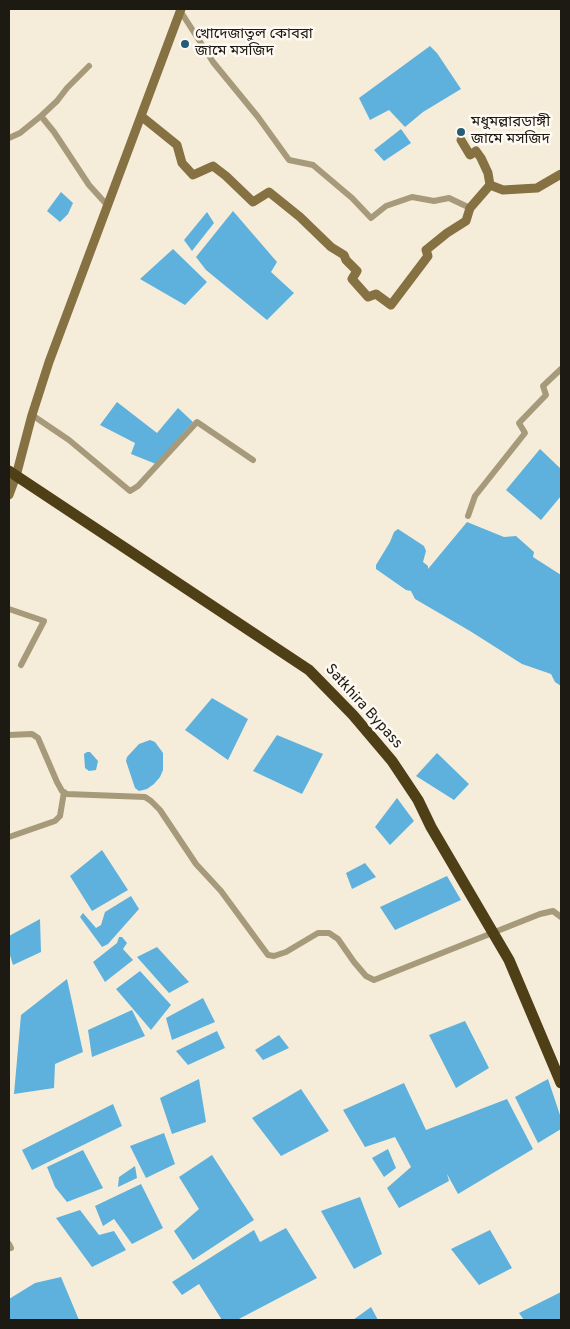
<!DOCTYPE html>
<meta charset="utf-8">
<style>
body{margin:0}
#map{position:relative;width:570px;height:1329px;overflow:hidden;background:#f5edd9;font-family:Overpass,sans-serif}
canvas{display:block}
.frame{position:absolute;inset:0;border:10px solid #1d1a13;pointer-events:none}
</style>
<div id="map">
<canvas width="570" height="1329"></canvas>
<div class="frame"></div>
</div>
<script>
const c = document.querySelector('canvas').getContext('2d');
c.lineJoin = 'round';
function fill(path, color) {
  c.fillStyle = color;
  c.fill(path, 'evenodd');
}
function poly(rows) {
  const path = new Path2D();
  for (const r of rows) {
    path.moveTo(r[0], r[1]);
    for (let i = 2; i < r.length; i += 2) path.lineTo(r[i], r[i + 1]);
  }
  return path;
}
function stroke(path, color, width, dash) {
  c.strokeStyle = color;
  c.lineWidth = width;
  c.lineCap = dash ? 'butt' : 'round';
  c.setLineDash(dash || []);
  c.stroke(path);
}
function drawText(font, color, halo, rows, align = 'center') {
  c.font = font + ' Overpass,"Noto Sans Bengali",sans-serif';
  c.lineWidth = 5;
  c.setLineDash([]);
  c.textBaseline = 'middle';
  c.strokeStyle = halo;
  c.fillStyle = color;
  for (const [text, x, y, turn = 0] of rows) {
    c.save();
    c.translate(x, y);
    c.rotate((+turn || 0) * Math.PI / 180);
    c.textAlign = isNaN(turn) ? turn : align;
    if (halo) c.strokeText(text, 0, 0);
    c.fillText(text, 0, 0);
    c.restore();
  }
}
const water = poly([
 [430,46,437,53,461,89,423,112,405,127,389,110,370,120,359,98],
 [401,129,411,143,384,161,374,150],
 [61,192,73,203,68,214,60,222,47,211],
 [233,211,277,262,271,272,294,293,267,320,206,270,196,257],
 [207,212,214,223,192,251,184,240],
 [173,249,207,282,185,305,140,279],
 [117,402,157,433,178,408,193,422,156,464,131,454,135,443,100,425],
 [540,449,561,469,561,496,541,520,506,490],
 [467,522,504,537,516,536,534,552,533,557,561,575,561,686,555,682,551,674,522,664,470,631,415,599,411,591,406,590,376,569,376,565,390,542,394,532,398,529,424,546,426,551,423,562,428,566,428,569],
 [212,698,248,719,228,760,185,730],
 [277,735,323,754,302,794,253,771],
 [150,740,155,742,163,753,163,770,160,777,154,784,147,789,139,791,135,788,126,761,127,757,139,744],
 [87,752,90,752,98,761,96,770,89,771,85,768,84,754],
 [437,753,469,784,454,800,416,776],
 [397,798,414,821,390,845,375,827],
 [102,850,128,890,92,911,70,876],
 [365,863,376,877,352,889,346,873],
 [447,876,461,900,395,930,380,907],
 [131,896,139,909,108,944,102,947,80,917,83,913,96,928,101,925,105,912],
 [40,919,41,952,13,965,9,952,9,936],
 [119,937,122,937,127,943,123,949,133,960,105,982,93,962,117,943],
 [157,947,189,982,169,993,137,957],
 [140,971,171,1005,151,1030,116,989],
 [67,979,83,1052,55,1064,54,1088,14,1094,21,1015],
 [203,998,215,1022,172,1040,166,1018],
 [132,1010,145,1036,92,1057,88,1030],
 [465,1021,489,1068,456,1088,429,1035],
 [217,1031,225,1048,188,1065,176,1051],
 [279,1035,289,1048,263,1060,255,1050],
 [199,1079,206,1122,172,1134,160,1098],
 [548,1079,561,1118,561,1129,538,1143,515,1097],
 [404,1083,426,1130,507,1099,533,1149,458,1194,447,1174,449,1181,399,1208,387,1188,411,1167,395,1137,365,1147,343,1110],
 [301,1089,329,1131,281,1156,252,1118],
 [113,1104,122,1126,32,1170,22,1150],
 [164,1133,175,1164,146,1178,130,1146],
 [388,1149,396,1168,384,1177,372,1158],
 [83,1150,103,1188,67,1202,55,1187,47,1167],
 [212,1155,254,1220,193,1260,174,1231,199,1209,179,1177],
 [135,1166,137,1178,118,1187,119,1177],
 [141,1184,163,1228,132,1244,114,1219,103,1226,95,1206],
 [360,1197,382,1254,354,1269,321,1211],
 [80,1210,99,1235,114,1231,126,1250,92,1267,56,1218],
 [286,1228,317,1278,237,1320,222,1320,199,1284,182,1295,172,1282,254,1230,260,1242],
 [490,1230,512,1268,479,1285,451,1249],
 [61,1277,79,1320,9,1320,9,1299,35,1283],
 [561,1292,561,1320,524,1320,519,1313],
 [371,1307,378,1320,353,1320]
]);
const street = poly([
 [181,12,213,62,258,117,289,160,313,165,352,198,371,218,386,206,412,197,434,201,449,198,470,208],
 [41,116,54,132,89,185,108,206],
 [9,138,20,133,41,116,57,101,67,88,89,66],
 [32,415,69,440,130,491,138,486,197,422,253,460],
 [468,516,475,496,525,433,519,423,546,395,543,386,561,369],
 [9,609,44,621,21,665],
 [9,735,32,734,38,738,57,782,62,791,67,794,145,797,151,801,160,810,196,864,221,891,268,955,274,956,286,952,318,933,329,933,338,939,354,962,366,976,374,980,540,914,553,911,561,917],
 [9,837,55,821,60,816,64,792],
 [9,1244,11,1248]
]);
const secondary = poly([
 [141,116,177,145,182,163,193,175,213,166,226,176,253,202,269,192,300,217,331,247,344,255,346,260,357,271,352,279,368,297,376,294,391,305,428,256,426,250,447,233,466,221,470,208,490,185,503,190,537,188,561,174],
 [461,140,470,155,476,151,481,158,488,173,490,185],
 [9,495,16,476,32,415,49,362,181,9]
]);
const highway = poly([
 [9,471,309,670,353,715,392,761,418,800,431,827,509,960,561,1083]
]);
const markers = [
 [185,44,5,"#255c77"],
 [461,132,5,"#255c77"]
];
const poiNames = [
 ["খোদেজাতুল কোবরা",195,35],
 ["জামে মসজিদ",195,52],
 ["মধুমল্লারডাঙ্গী",471,123],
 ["জামে মসজিদ",471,140]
];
const streetNames = [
 ["Satkhira Bypass",363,707,48]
];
fill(water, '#5db1dc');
stroke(street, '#a79a7b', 6);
stroke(secondary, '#857142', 9);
stroke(highway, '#4e3f16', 11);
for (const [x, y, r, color] of markers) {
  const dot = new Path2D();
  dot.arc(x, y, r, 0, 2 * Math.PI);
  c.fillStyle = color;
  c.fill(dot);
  stroke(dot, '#fefaf3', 2);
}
drawText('15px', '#1d1a13', '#fefaf3', poiNames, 'left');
drawText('15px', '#1d1a13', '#fefaf3', streetNames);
</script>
